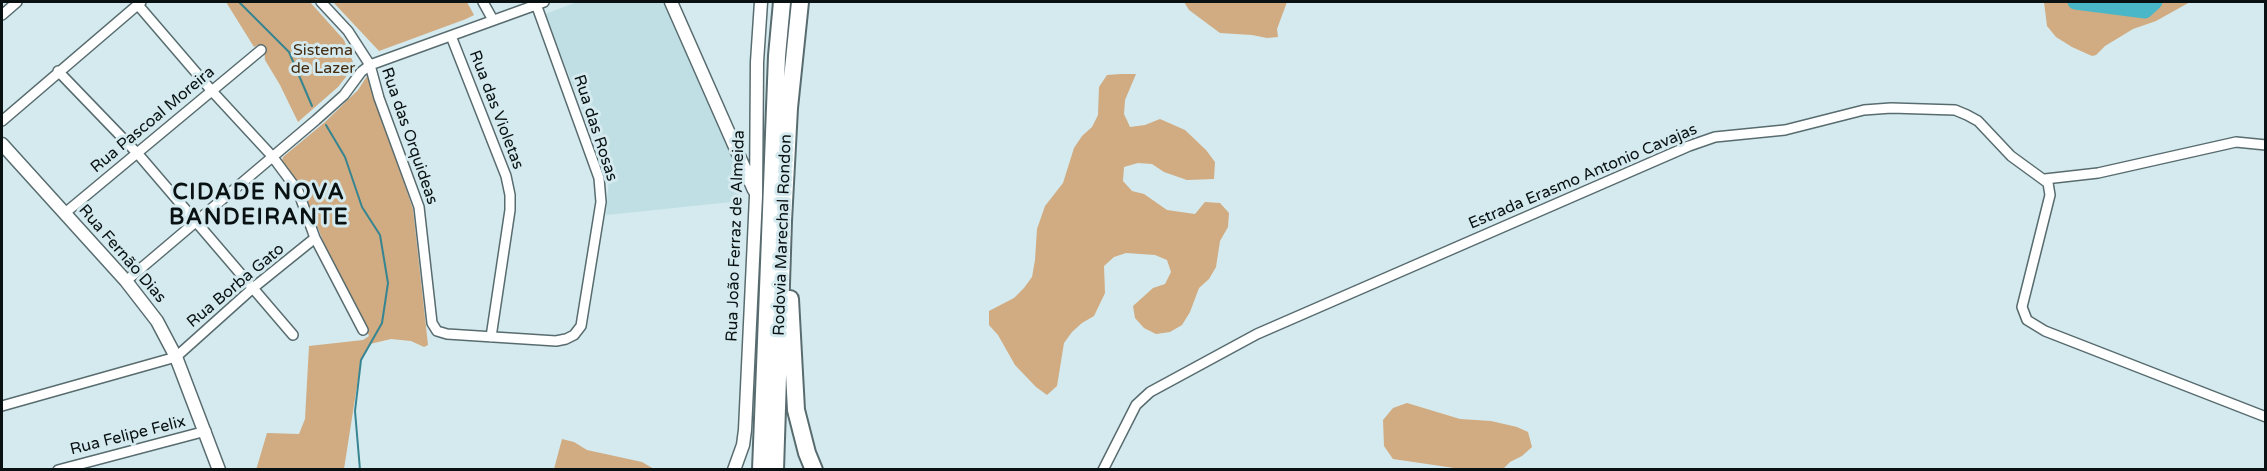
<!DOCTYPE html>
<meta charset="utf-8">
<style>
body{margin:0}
#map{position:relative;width:2267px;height:471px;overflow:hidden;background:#d4eaee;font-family:"Varela Round",sans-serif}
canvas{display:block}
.frame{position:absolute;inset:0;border:3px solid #091112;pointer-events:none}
</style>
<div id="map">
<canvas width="2267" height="471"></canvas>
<div class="frame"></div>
</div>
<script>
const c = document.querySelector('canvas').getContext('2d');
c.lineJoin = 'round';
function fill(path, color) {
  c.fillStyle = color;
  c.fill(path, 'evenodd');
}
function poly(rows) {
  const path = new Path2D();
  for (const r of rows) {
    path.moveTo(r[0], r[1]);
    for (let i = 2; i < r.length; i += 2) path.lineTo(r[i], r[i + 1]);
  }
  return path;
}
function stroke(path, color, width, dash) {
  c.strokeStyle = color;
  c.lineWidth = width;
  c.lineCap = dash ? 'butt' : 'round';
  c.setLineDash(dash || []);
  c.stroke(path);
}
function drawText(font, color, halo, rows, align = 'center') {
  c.font = font + ' "Varela Round",sans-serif';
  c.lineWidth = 6;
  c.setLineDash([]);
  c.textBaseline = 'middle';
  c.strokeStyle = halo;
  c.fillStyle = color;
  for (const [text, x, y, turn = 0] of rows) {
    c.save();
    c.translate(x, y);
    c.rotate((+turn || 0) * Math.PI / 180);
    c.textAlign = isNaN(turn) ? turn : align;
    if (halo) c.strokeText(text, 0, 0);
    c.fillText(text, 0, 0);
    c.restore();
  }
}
const built = poly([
 [577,2,663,2,742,181,741,201,606,215,609,178,545,14]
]);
const green = poly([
 [226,2,310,2,344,40,353,62,349,73,338,87,298,122,280,85,265,60,264,49,258,45,254,47],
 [333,2,467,2,474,15,466,19,379,51],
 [1184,2,1287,2,1277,29,1278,37,1267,38,1252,35,1220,33,1189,10],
 [2044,2,2190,2,2156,21,2133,29,2105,46,2096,55,2092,56,2072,47,2056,37,2047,26],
 [1121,74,1136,74,1125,100,1124,114,1130,127,1145,125,1160,119,1185,130,1206,150,1215,162,1214,179,1187,180,1164,172,1152,164,1138,163,1124,167,1123,181,1132,191,1144,194,1167,210,1195,214,1205,202,1220,203,1229,213,1228,227,1220,241,1216,267,1209,279,1199,288,1190,312,1182,325,1170,332,1156,334,1144,328,1135,318,1133,306,1153,288,1165,284,1171,272,1167,260,1155,255,1126,253,1114,257,1104,266,1105,293,1094,316,1082,323,1072,332,1064,343,1057,386,1047,395,1036,387,1015,365,998,335,989,325,989,311,1014,298,1024,288,1032,277,1035,260,1037,229,1045,206,1063,183,1074,148,1082,136,1092,127,1098,115,1099,87,1107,75],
 [367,76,413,209,428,345,424,347,411,341,391,339,370,344,361,360,344,469,256,470,267,433,299,434,305,419,309,346,363,340,369,336,359,312,324,244,314,217,301,191,283,166,282,161,283,157,325,122,358,90],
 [1407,403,1460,419,1491,421,1517,427,1528,432,1532,447,1522,456,1510,462,1503,469,1461,469,1393,459,1384,446,1383,420,1393,408],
 [562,439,574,442,587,450,642,462,654,469,554,469]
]);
const stream = poly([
 [239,2,289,52,312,106],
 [326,125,345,157,362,207,380,235,388,283,382,323,361,360,355,411,360,470]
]);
const river = poly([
 [2075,2,2145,11,2155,2]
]);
const street = poly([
 [321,2,348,31,370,65,379,98,419,207,432,323,437,331,447,334,556,341,566,339,574,335,581,326,601,202,599,178,536,4],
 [483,2,493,20],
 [138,5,211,90,272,156,298,191,315,238,363,330],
 [2,15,17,2],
 [451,36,506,176,510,195,510,210,491,337],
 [58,71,138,154,293,335],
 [2,121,141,2],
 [2045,179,2098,173,2236,142,2266,145],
 [65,213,261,50],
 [126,281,316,120,344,95,361,72,370,65,544,2],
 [2,406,176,357,253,288,315,238],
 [58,470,206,431],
 [1103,470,1136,405,1150,392,1257,334,1689,146,1715,137,1785,130,1864,110,1891,108,1955,110,1967,115,1978,121,2011,156,2048,183,2050,195,2022,307,2027,320,2045,331,2266,417]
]);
const secondary = poly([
 [671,2,754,190],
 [2,144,126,281,157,321,176,357,219,470],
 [734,470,743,445,745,430,756,196,757,62,761,2]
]);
const highway = poly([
 [790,299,796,410,807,453,814,470],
 [761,470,777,56,782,2],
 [775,470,783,221,789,108,800,2]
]);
const parkNames = [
 ["Sistema",323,51],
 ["de Lazer",323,69]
];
const streetNames = [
 ["Rua das Violetas",496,110,69],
 ["Rua Pascoal Moreira",153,120,-40],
 ["Rua das Rosas",595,128,72],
 ["Rua das Orquideas",409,136,71],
 ["Estrada Erasmo Antonio Cavajas",1583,177,-23],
 ["Rodovia Marechal Rondon",783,235,-88],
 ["Rua João Ferraz de Almeida",736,236,-88],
 ["Rua Fernão Dias",122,254,49],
 ["Rua Borba Gato",236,286,-40],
 ["Rua Felipe Felix",128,436,-14]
];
const districtNames = [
 ["CIDADE NOVA",259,193],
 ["BANDEIRANTE",259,218]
];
fill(built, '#bfdfe5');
fill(green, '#d1ab81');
stroke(stream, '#368591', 2);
stroke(river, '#49b7c8', 15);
stroke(street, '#586c6f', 12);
stroke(secondary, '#586c6f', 15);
stroke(highway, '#586c6f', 20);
stroke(street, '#fff', 9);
stroke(secondary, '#fff', 12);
stroke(highway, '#fff', 16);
drawText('16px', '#442d12', '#d4eaee', parkNames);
drawText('16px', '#091112', '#d4eaee', streetNames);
c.letterSpacing = '1.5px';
drawText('bold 22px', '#091112', '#d4eaee', districtNames);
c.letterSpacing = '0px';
</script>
